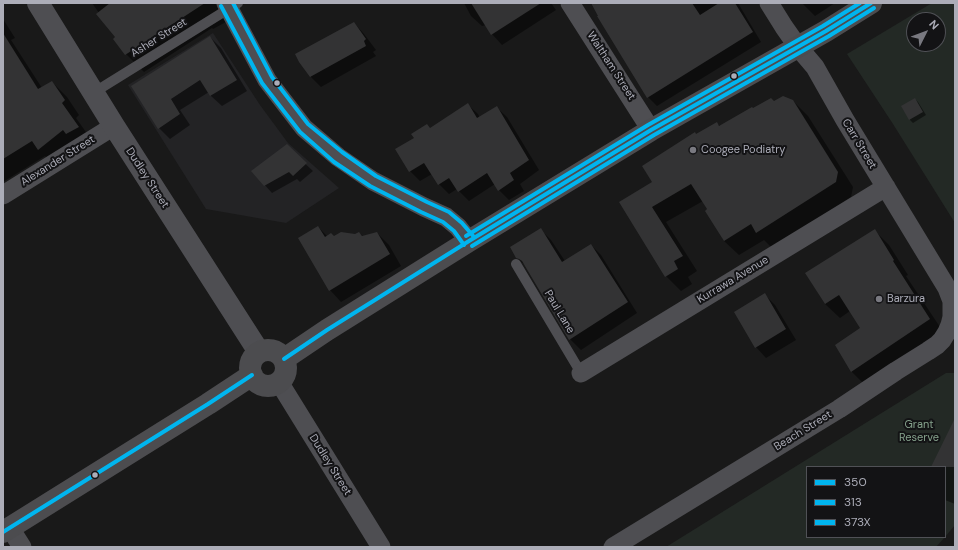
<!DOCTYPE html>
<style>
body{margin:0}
#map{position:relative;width:958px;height:550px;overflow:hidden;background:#191919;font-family:"DM Sans",sans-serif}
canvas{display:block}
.frame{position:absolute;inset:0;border:4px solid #acadb8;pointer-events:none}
.legend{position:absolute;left:806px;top:466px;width:140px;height:72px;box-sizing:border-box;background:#131315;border:1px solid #505156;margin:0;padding:5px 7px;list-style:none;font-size:12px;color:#acadb8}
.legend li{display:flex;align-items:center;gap:8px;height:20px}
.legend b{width:20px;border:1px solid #505156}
.north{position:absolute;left:906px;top:12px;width:40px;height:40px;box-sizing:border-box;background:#131315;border:1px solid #505156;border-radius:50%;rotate:48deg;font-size:11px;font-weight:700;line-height:16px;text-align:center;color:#acadb8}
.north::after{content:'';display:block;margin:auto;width:14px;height:18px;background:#797980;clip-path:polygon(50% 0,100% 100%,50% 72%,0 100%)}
</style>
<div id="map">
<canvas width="958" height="550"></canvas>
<div class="frame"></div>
<ul class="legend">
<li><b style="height:5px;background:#00b5ef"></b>350</li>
<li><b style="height:5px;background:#00b5ef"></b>313</li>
<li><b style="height:5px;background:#00b5ef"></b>373X</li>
</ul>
<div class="north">N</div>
</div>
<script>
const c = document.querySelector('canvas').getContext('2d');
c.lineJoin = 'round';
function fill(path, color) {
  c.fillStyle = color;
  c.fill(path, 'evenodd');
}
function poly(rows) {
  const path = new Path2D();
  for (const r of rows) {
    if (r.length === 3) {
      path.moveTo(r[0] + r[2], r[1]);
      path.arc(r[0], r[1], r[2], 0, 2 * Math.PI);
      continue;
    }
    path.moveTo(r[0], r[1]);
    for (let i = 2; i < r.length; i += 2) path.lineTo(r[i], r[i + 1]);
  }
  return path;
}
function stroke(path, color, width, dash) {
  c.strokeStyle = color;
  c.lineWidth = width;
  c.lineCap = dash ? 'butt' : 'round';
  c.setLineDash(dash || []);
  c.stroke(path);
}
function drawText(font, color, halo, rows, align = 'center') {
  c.font = font + ' "DM Sans",sans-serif';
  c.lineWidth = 4;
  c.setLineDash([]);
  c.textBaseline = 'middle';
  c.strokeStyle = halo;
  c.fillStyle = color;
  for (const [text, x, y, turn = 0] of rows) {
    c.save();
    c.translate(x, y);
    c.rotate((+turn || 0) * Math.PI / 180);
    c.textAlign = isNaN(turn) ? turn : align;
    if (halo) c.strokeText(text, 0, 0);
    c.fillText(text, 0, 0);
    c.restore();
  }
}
const built = poly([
 [213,33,260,105,288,143,339,188,286,223,206,209,128,85]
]);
const green = poly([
 [932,3,955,3,955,223,893,124,847,54],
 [914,20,938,20,938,44,914,44],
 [946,373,955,373,955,525,945,537,945,467,807,467,807,537,945,537,936,547,666,547]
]);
const shadow = poly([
 [92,3,215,3,226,22,213,29,212,28,144,72,126,54,114,39,116,37],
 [464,3,551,3,556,10,502,45,492,34,486,25,482,26,471,16],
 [592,3,738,3,761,42,657,106,648,97],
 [802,3,835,3,815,16],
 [3,19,15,38,11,40,42,88,52,82,67,97,79,115,76,118,93,142,54,164,45,156,3,182],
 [354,23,364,34,376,50,373,52,376,56,321,87,311,77,300,62],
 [210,37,221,48,247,91,222,106,211,96,209,92,180,110,190,125,170,139,159,128,132,86],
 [920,44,936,44,925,50],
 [915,99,918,102,926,115,913,123,910,120,902,107],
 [793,101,808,116,853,187,851,197,772,248,764,240,739,255,724,241,703,201,666,222,697,271,688,277,692,284,681,291,666,276,620,202,653,182,696,135,717,124,720,126,753,109,774,102],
 [467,104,478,114,480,118,496,107,507,117,539,170,520,184,524,191,509,200,499,190,495,184,469,201,457,189,449,194,439,184,432,174,420,181,410,171,431,129],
 [286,146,313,171,300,182,297,179,272,193,252,171],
 [318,227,327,236,335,237,355,235,359,233,363,236,377,233,389,245,401,266,341,302,330,290],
 [541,230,551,240,565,261,591,245,601,255,637,313,581,350,570,339,526,266,517,257],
 [875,231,889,245,908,275,906,276,944,333,865,385,851,371,861,329,850,311,840,318,825,304,806,274],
 [765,295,775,305,796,340,766,358,756,347],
 [955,420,955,504,945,500,945,467,932,467]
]);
const building = poly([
 [110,3,205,3,125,55,113,39,115,37,96,14],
 [471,3,541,3,491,35],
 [591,3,692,3,700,15,719,3,735,3,753,32,647,98,597,16,598,16],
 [354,22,366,39,364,41,366,46,310,77,299,62,295,54],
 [3,33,38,89,52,81,65,100,62,103,79,127,66,134,63,130,38,150,32,141,3,159],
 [210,36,237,80,210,96,200,80,171,99,180,114,158,129,131,86],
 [783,96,793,100,838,172,836,182,756,233,751,224,724,241,705,211,707,209,691,184,652,207,683,256,674,261,678,269,665,277,619,202,652,182,642,166,695,132,696,134,717,122,719,126,752,107,753,108,771,98,774,101],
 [915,98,923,112,909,120,901,106],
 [468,103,477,118,497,106,529,160,510,173,514,180,498,191,487,173,458,192,449,178,438,185,424,163,409,172,395,149,414,138,411,134,427,124,430,128],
 [287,144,307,163,293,176,289,172,264,186,251,171],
 [318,226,325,237,331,233,334,236,341,232,355,234,359,232,362,236,377,232,390,254,329,291,298,238],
 [541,228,562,262,591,244,628,302,569,340,522,261,519,259,516,258,510,247],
 [875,229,894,260,893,261,930,319,851,372,835,345,860,328,839,295,825,304,805,273],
 [765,293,786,329,755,348,734,312],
 [955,418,955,467,931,467]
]);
const service = poly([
 [93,93,238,3],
 [516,264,581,373]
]);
const minor = poly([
 [226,3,267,80,304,128,338,157,373,181,424,207,446,217,458,227,469,241],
 [570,3,651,130],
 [3,195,114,126],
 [581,373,886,187],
 [279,382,381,547],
 [10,528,22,547],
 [613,547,839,409,896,371,928,351,937,345,942,340,947,332,950,325,952,317,952,301,947,288,845,120,815,67,798,47,784,27,769,3]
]);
const tertiary = poly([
 [38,3,114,126,259,352]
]);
const secondary = poly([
 [268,368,18],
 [284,359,327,330,469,241,651,130,826,31,871,3],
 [3,532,208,404,252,375]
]);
const bus1 = poly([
 [284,359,327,330,469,241,651,130,826,31,871,3],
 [3,532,208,404,252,375]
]);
const bus2 = poly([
 [221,6,262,83,300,132,334,162,370,186,421,212,443,222,454,231,464,245],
 [472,246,654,135,829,36,874,8]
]);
const bus3 = poly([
 [233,3,272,77,308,124,342,152,376,176,427,202,449,212,462,223,474,237],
 [466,236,648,125,823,26,860,3]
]);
const markers = [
 [734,76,3.5,"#acadb8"],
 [277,83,3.5,"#acadb8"],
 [693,150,4,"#797980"],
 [879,299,4,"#797980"],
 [95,475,3.5,"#acadb8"]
];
const streetNames = [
 ["Asher Street",159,38,-32],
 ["Waltham Street",611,66,57],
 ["Carr Street",859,144,59],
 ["Alexander Street",58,161,-32],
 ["Dudley Street",147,178,57],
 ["Kurrawa Avenue",733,280,-31],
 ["Paul Lane",559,312,59],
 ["Beach Street",803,431,-32],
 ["Dudley Street",330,465,58]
];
const poiNames = [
 ["Coogee Podiatry",701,150],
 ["Barzura",887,299]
];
const parkNames = [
 ["Grant",919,425],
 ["Reserve",919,438]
];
fill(built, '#232325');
fill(green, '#232925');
fill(shadow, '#0007');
fill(building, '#333334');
stroke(service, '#4e4e52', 10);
stroke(minor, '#4e4e52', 19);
stroke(tertiary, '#4e4e52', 22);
stroke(secondary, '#4c4c4f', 22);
stroke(bus1, '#00b5ef', 4);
stroke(bus2, '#00b5ef', 4);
stroke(bus3, '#00b5ef', 4);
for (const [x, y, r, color] of markers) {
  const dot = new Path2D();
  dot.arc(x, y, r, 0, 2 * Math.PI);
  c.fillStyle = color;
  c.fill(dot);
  stroke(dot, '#131315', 1.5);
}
drawText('11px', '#acadb8', '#131315', streetNames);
drawText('11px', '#acadb8', '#131315', poiNames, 'left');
drawText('11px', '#85a18c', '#131315', parkNames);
</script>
